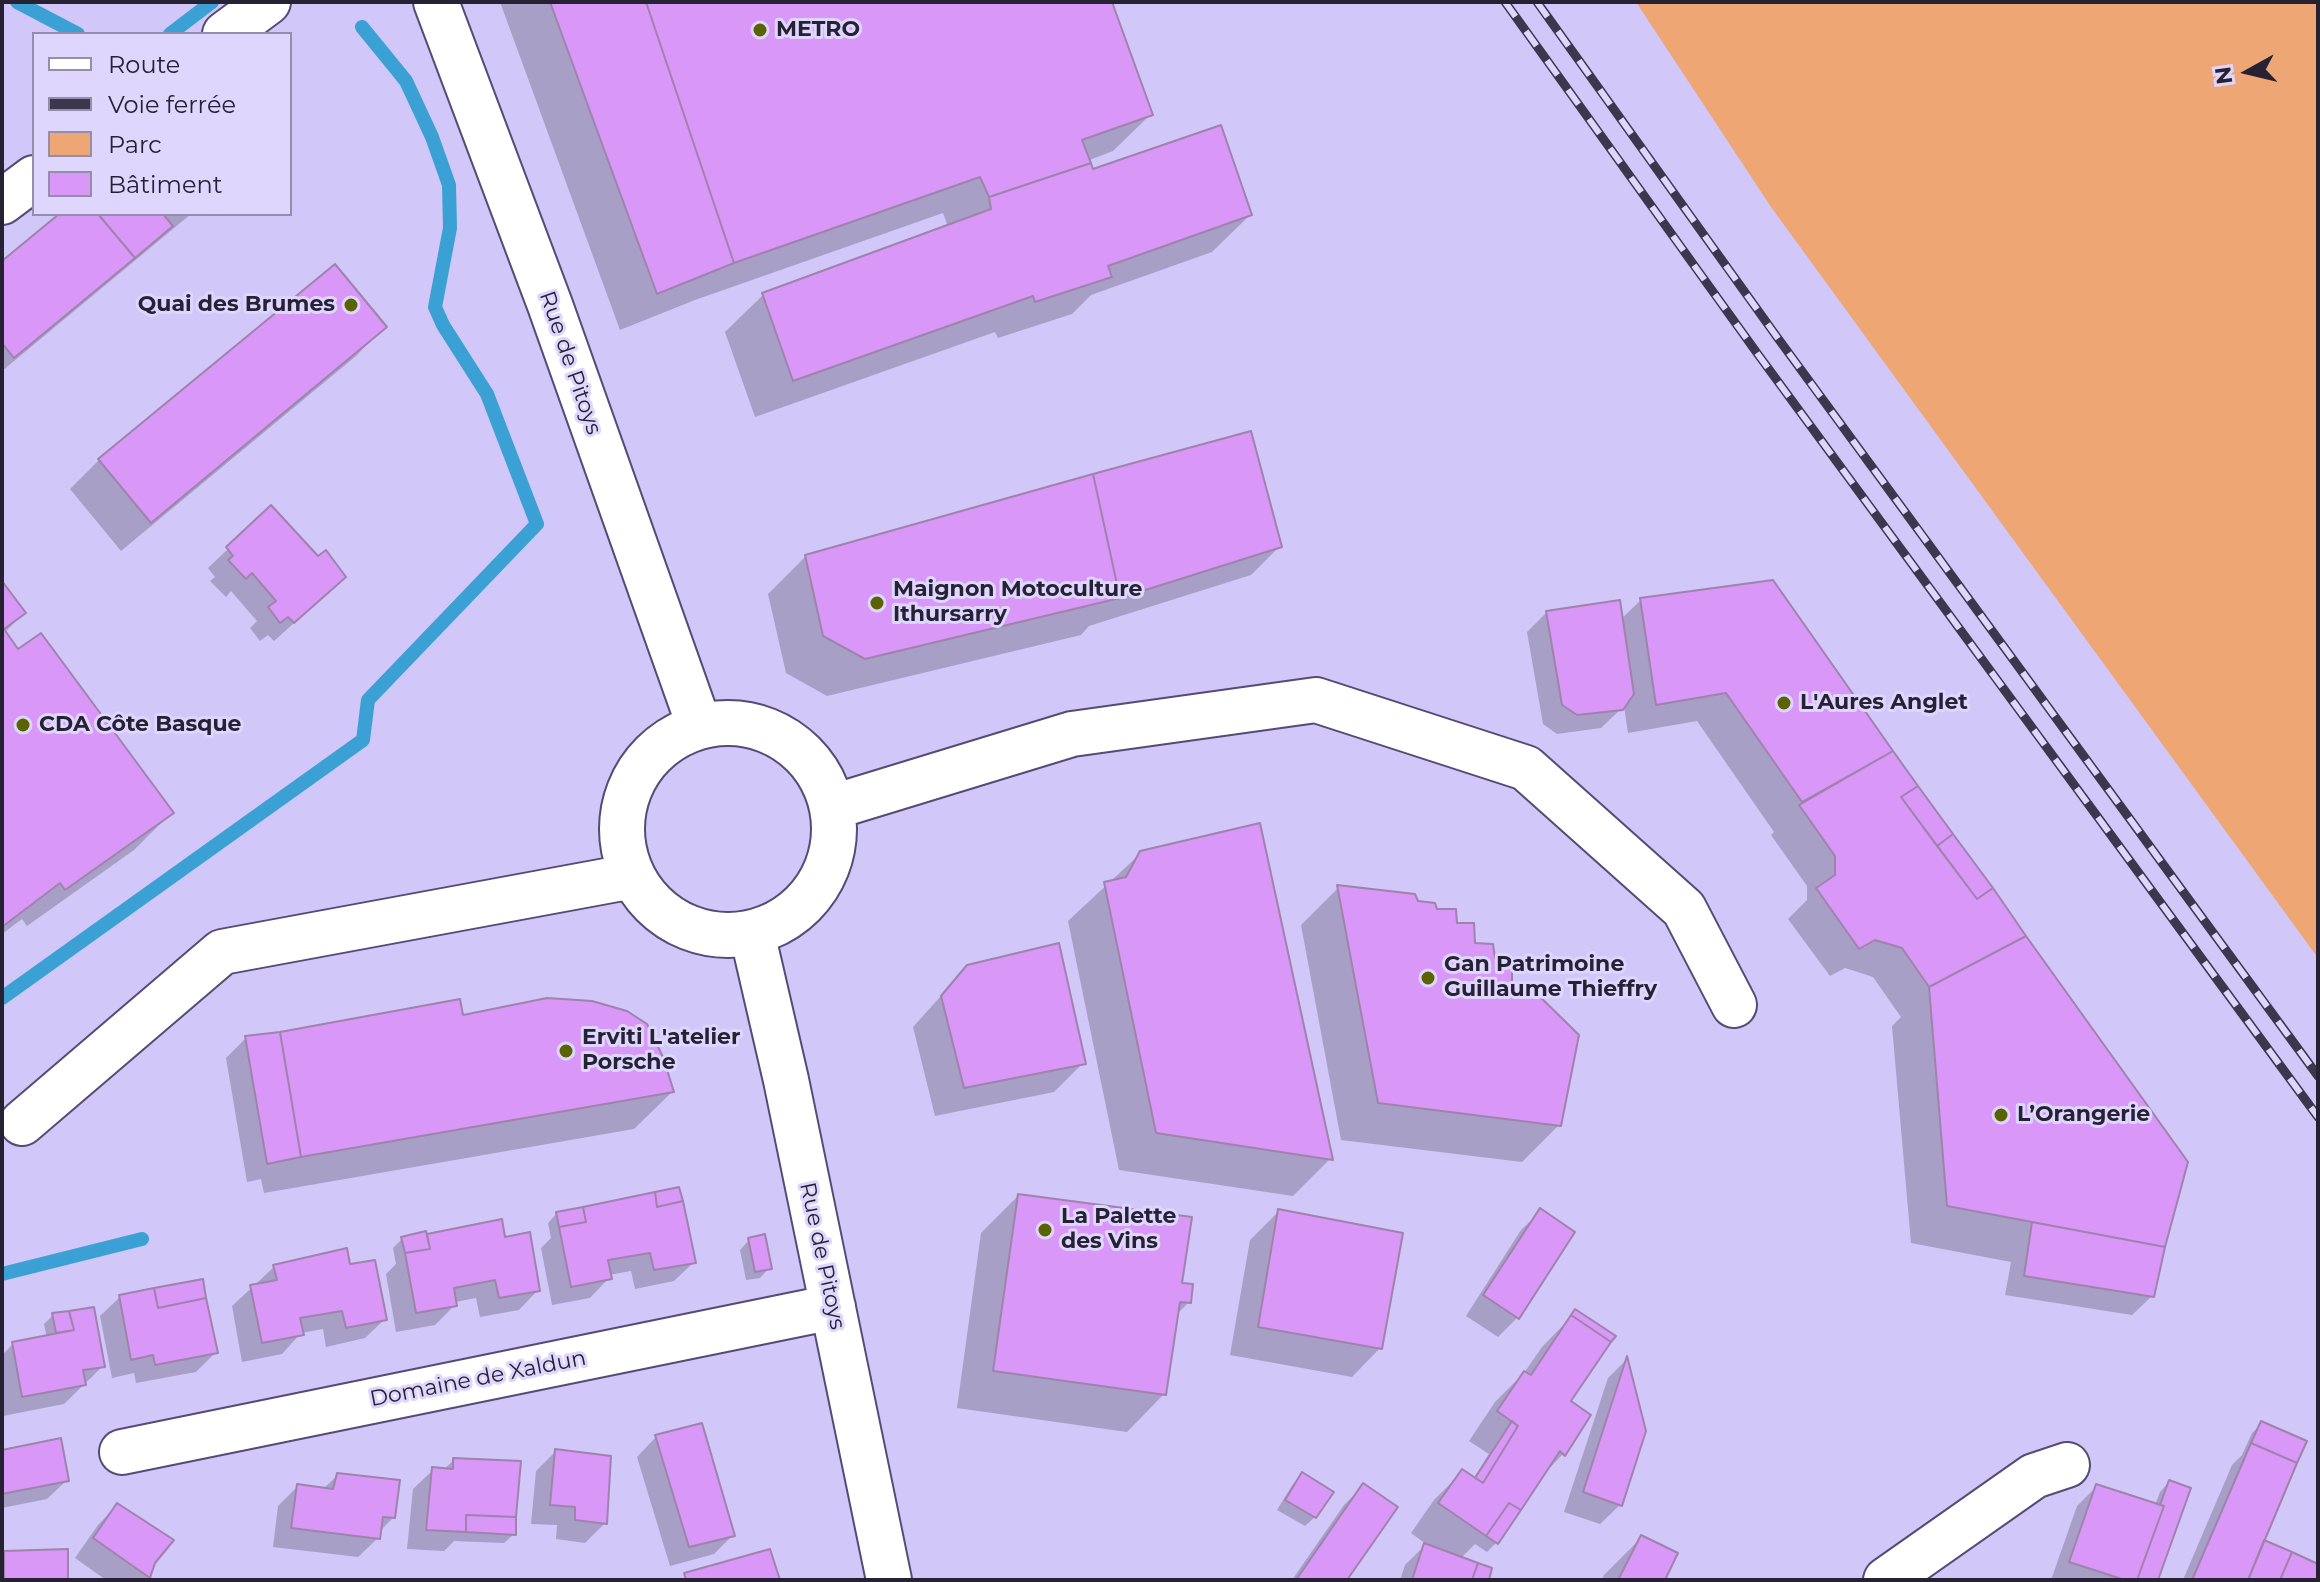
<!DOCTYPE html>
<meta charset="utf-8">
<style>
body{margin:0}
#map{position:relative;width:2320px;height:1582px;overflow:hidden;background:#d1c7f8;font-family:Montserrat,sans-serif}
canvas{display:block}
.frame{position:absolute;inset:0;border:4px solid #262234;pointer-events:none}
.legend{position:absolute;left:32px;top:32px;width:260px;height:184px;box-sizing:border-box;background:#ded6fd;border:2px solid #948ead;margin:0;padding:10px 14px;list-style:none;font-size:24px;color:#262234}
.legend li{display:flex;align-items:center;gap:16px;height:40px}
.legend b{width:40px;border:2px solid #948ead}
.north{position:absolute;left:2208px;top:32px;width:80px;height:80px;-webkit-text-stroke:6px #ded6fd;paint-order:stroke;rotate:262deg;font-size:22px;font-weight:700;line-height:32px;text-align:center;color:#262234}
.north::after{content:'';display:block;margin:auto;width:28px;height:36px;background:#262234;clip-path:polygon(50% 0,100% 100%,50% 72%,0 100%)}
</style>
<div id="map">
<canvas width="2320" height="1582"></canvas>
<div class="frame"></div>
<ul class="legend">
<li><b style="height:10px;background:#fff"></b>Route</li>
<li><b style="height:10px;background:#3c374d"></b>Voie ferrée</li>
<li><b style="height:22px;background:#eea675"></b>Parc</li>
<li><b style="height:22px;background:#d997f7"></b>Bâtiment</li>
</ul>
<div class="north">N</div>
</div>
<script>
const c = document.querySelector('canvas').getContext('2d');
c.lineJoin = 'round';
function fill(path, color) {
  c.fillStyle = color;
  c.fill(path, 'evenodd');
}
function poly(rows) {
  const path = new Path2D();
  for (const r of rows) {
    if (r.length === 3) {
      path.moveTo(r[0] + r[2], r[1]);
      path.arc(r[0], r[1], r[2], 0, 2 * Math.PI);
      continue;
    }
    path.moveTo(r[0], r[1]);
    for (let i = 2; i < r.length; i += 2) path.lineTo(r[i], r[i + 1]);
  }
  return path;
}
function stroke(path, color, width, dash) {
  c.strokeStyle = color;
  c.lineWidth = width;
  c.lineCap = dash ? 'butt' : 'round';
  c.setLineDash(dash || []);
  c.stroke(path);
}
function drawText(font, color, halo, rows, align = 'center') {
  c.font = font + ' Montserrat,sans-serif';
  c.lineWidth = 6;
  c.setLineDash([]);
  c.textBaseline = 'middle';
  c.strokeStyle = halo;
  c.fillStyle = color;
  for (const [text, x, y, turn = 0] of rows) {
    c.save();
    c.translate(x, y);
    c.rotate((+turn || 0) * Math.PI / 180);
    c.textAlign = isNaN(turn) ? turn : align;
    if (halo) c.strokeText(text, 0, 0);
    c.fillText(text, 0, 0);
    c.restore();
  }
}
const green = poly([
 [1636,2,2318,2,2318,958,1771,207]
]);
const shadow = poly([
 [500,2,1110,2,1151,114,1113,151,1087,161,1091,172,1250,215,1212,252,1091,295,1072,314,998,338,995,332,755,417,725,332,763,295,948,227,943,213,695,300,620,330],
 [62,214,191,214,2,371,2,263],
 [334,266,384,327,356,356,121,551,70,489,99,460],
 [1280,546,1251,575,1089,626,1081,635,827,696,786,673,768,594,806,556],
 [228,549,324,596,274,641,268,635,260,641,250,628,257,621,231,591,226,597,210,581,215,577,208,568],
 [1772,582,2186,1163,2152,1296,2132,1315,2005,1295,2011,1262,1911,1243,1892,1026,1901,1017,1873,977,1845,968,1830,976,1788,919,1807,900,1807,886,1771,835,1774,832,1697,721,1628,733,1624,706,1601,728,1557,734,1543,724,1527,632,1546,613,1621,619,1641,600],
 [2,584,24,613,4,633,18,652,171,813,134,850,27,926,22,919,2,934],
 [1141,853,1330,1159,1293,1196,1119,1170,1068,921],
 [1338,888,1417,903,1435,911,1456,925,1473,945,1493,960,1510,985,1559,1125,1522,1162,1341,1140,1301,925],
 [968,966,1083,1063,1054,1092,935,1116,913,1027],
 [461,1017,672,1092,634,1129,264,1193,261,1179,247,1182,226,1058,246,1038],
 [1018,1196,1180,1285,1189,1302,1176,1315,1164,1394,1127,1432,957,1408,981,1233],
 [1279,1211,1380,1348,1352,1377,1230,1355,1250,1240],
 [1541,1211,1573,1233,1517,1318,1498,1337,1466,1316,1521,1230],
 [557,1213,694,1262,674,1281,635,1289,631,1271,609,1275,609,1278,590,1298,552,1305,541,1248,551,1238,548,1223],
 [500,1221,503,1239,538,1290,519,1310,480,1317,476,1298,455,1302,455,1305,435,1325,396,1332,386,1274,396,1264,393,1248,402,1239,426,1237],
 [749,1240,769,1268,760,1278,746,1280,740,1250],
 [274,1267,348,1267,385,1319,365,1338,326,1347,323,1329,301,1333,282,1354,242,1362,232,1306],
 [120,1297,216,1352,196,1372,136,1383,134,1373,112,1378,100,1316],
 [93,1309,103,1366,64,1404,3,1416,2,1355,13,1344,47,1338,44,1324,53,1315],
 [1576,1312,1568,1402,1588,1416,1563,1454,1540,1478,1496,1543,1487,1552,1475,1544,1460,1559,1486,1580,1400,1580,1405,1565,1426,1544,1411,1533,1434,1500,1462,1472,1473,1479,1489,1454,1469,1441,1495,1402,1524,1373,1542,1347],
 [1626,1360,1620,1505,1600,1524,1564,1512,1608,1378],
 [2262,1423,2262,1541,2318,1566,2318,1580,2183,1580,2232,1465,2242,1455,2252,1433],
 [656,1437,733,1535,714,1554,670,1566,637,1457],
 [556,1451,605,1523,585,1543,556,1539,557,1525,531,1524,536,1471],
 [2,1452,67,1480,47,1499,2,1508],
 [454,1460,514,1534,504,1543,454,1541,444,1551,407,1549,413,1489,433,1470,443,1470],
 [338,1475,393,1518,379,1532,378,1538,358,1557,273,1547,278,1506,298,1486,323,1489],
 [1302,1475,1315,1517,1305,1526,1277,1510,1293,1484],
 [2169,1482,2156,1580,2051,1580,2077,1506,2096,1487,2155,1505,2160,1492],
 [1363,1486,1344,1580,1292,1580,1344,1505],
 [117,1505,148,1577,145,1580,106,1580,75,1558,98,1525],
 [1642,1537,1663,1580,1602,1580,1604,1575],
 [5,1553,66,1580,2,1580,2,1556]
]);
const stream = poly([
 [17,2,78,34],
 [170,34,212,2],
 [2,998,363,740,368,700,537,524,487,394,443,325,435,307,450,228,449,185,432,137,406,81,362,27],
 [2,1274,142,1239]
]);
const building = poly([
 [550,2,646,2,734,263,657,294,550,2],
 [646,2,1112,2,1153,115,1082,140,1091,163,989,197,980,177,734,263,646,2],
 [1221,125,1252,215,1108,266,1112,277,1035,302,1033,296,793,381,762,293,991,209,989,197,1091,163,1093,169,1221,125],
 [59,214,98,214,135,258,14,358,2,343,2,261,59,214],
 [98,214,163,214,173,226,135,258,98,214],
 [335,264,387,327,151,523,98,459,335,264],
 [1251,431,1282,547,1120,598,1093,474,1251,431],
 [1093,474,1120,598,865,659,823,636,805,555,1093,474],
 [271,505,318,556,326,550,346,577,294,623,288,617,280,623,268,607,276,601,252,573,246,579,228,560,233,556,226,547,271,505],
 [1773,580,1893,751,1802,802,1726,693,1656,705,1640,598,1773,580],
 [2,581,26,613,4,629,18,649,41,633,174,813,65,890,60,883,2,927,2,581],
 [1620,600,1634,694,1623,710,1577,715,1562,705,1546,611,1620,600],
 [1893,751,1918,786,1901,797,1977,899,1993,888,2026,936,1929,987,1902,948,1875,940,1859,949,1816,888,1835,875,1835,856,1799,805,1893,751],
 [1918,786,1953,834,1937,846,1901,797,1918,786],
 [1260,823,1333,1160,1156,1133,1104,882,1126,877,1140,851,1260,823],
 [1953,834,1993,888,1977,899,1937,846,1953,834],
 [1337,885,1415,894,1418,901,1435,903,1437,909,1456,909,1457,923,1474,923,1475,943,1493,944,1495,958,1512,960,1512,983,1526,983,1579,1035,1561,1126,1378,1103,1337,885],
 [2026,936,2188,1162,2165,1247,1947,1206,1929,987,2026,936],
 [1059,943,1086,1064,964,1088,941,996,967,965,1059,943],
 [547,998,592,1001,627,1011,647,1024,663,1057,674,1092,301,1157,280,1032,460,999,463,1015,547,998],
 [280,1032,301,1157,267,1164,245,1036,280,1032],
 [679,1187,683,1201,657,1207,655,1192,679,1187],
 [655,1192,657,1207,683,1201,696,1263,654,1270,650,1253,608,1260,612,1279,571,1287,559,1227,586,1222,583,1207,655,1192],
 [1018,1194,1192,1217,1182,1283,1193,1284,1191,1303,1180,1302,1166,1395,993,1371,1018,1194],
 [583,1207,586,1222,559,1227,556,1212,583,1207],
 [1540,1208,1575,1232,1519,1319,1483,1295,1540,1208],
 [1278,1209,1403,1233,1382,1349,1258,1327,1278,1209],
 [502,1219,505,1237,530,1232,540,1291,499,1298,495,1280,454,1288,457,1306,416,1313,405,1253,430,1249,427,1234,502,1219],
 [2032,1222,2165,1247,2154,1297,2024,1276,2032,1222],
 [426,1231,430,1249,405,1253,401,1237,426,1231],
 [765,1234,772,1269,755,1272,748,1238,765,1234],
 [347,1248,350,1264,375,1260,387,1320,346,1328,342,1311,300,1318,304,1335,262,1343,250,1285,277,1280,273,1265,347,1248],
 [203,1279,206,1298,158,1308,154,1288,203,1279],
 [154,1288,158,1308,206,1298,218,1353,155,1365,153,1355,131,1360,119,1295,154,1288],
 [94,1307,105,1367,83,1370,86,1385,22,1397,12,1342,74,1330,69,1311,94,1307],
 [1575,1309,1616,1336,1611,1342,1571,1315,1575,1309],
 [69,1311,74,1330,56,1333,52,1313,69,1311],
 [1571,1315,1611,1342,1571,1401,1591,1415,1565,1456,1560,1451,1521,1510,1509,1503,1486,1536,1438,1503,1462,1469,1483,1483,1518,1426,1497,1411,1524,1371,1531,1375,1571,1315],
 [1627,1356,1646,1431,1622,1506,1583,1492,1627,1356],
 [1512,1421,1518,1426,1483,1483,1475,1478,1512,1421],
 [2261,1421,2307,1441,2297,1463,2251,1443,2261,1421],
 [702,1423,735,1536,689,1547,655,1435,702,1423],
 [61,1438,69,1481,2,1494,2,1450,61,1438],
 [2251,1443,2297,1463,2248,1580,2192,1580,2251,1443],
 [555,1449,611,1456,607,1524,575,1520,575,1507,550,1505,555,1449],
 [453,1458,521,1461,516,1517,466,1515,466,1532,426,1530,432,1467,453,1469,453,1458],
 [1302,1472,1334,1492,1316,1518,1285,1500,1302,1472],
 [337,1473,400,1480,395,1518,383,1517,380,1539,291,1528,297,1484,333,1489,337,1473],
 [2169,1480,2191,1488,2158,1580,2137,1580,2164,1506,2160,1505,2169,1480],
 [1363,1483,1398,1507,1347,1580,1296,1580,1363,1483],
 [2096,1484,2164,1506,2137,1580,2125,1580,2069,1562,2096,1484],
 [117,1503,174,1540,155,1563,150,1578,93,1538,117,1503],
 [1509,1503,1521,1510,1498,1544,1486,1536,1509,1503],
 [466,1515,516,1517,516,1535,466,1532,466,1515],
 [1641,1535,1678,1553,1665,1580,1618,1580,1641,1535],
 [2264,1540,2292,1552,2280,1580,2248,1580,2264,1540],
 [1424,1543,1478,1563,1472,1580,1412,1580,1424,1543],
 [68,1549,68,1580,4,1580,4,1551,68,1549],
 [770,1549,780,1580,686,1580,684,1573,770,1549],
 [2292,1552,2318,1564,2318,1580,2280,1580,2292,1552],
 [1478,1563,1492,1568,1489,1580,1472,1580,1478,1563]
]);
const minor = poly([
 [436,2,550,305,699,725],
 [225,34,268,2],
 [2,202,34,178],
 [728,829,106],
 [833,807,1072,734,1316,700,1526,768,1684,909,1734,1005],
 [752,933,786,1080,889,1580],
 [22,1123,222,952,633,876],
 [122,1452,833,1307],
 [1886,1580,2034,1476,2067,1465]
]);
const rail = poly([
 [1505,2,1757,353,2318,1117],
 [1537,2,1777,337,2318,1076]
]);
const markers = [
 [760,30,8,"#5b6200"],
 [351,305,8,"#5b6200"],
 [877,603,8,"#5b6200"],
 [1784,703,8,"#5b6200"],
 [23,725,8,"#5b6200"],
 [1428,978,8,"#5b6200"],
 [566,1051,8,"#5b6200"],
 [2001,1115,8,"#5b6200"],
 [1045,1230,8,"#5b6200"]
];
const poiNames = [
 ["METRO",776,30],
 ["Quai des Brumes",335,305,"right"],
 ["Maignon Motoculture",893,590],
 ["Ithursarry",893,615],
 ["L'Aures Anglet",1800,703],
 ["CDA Côte Basque",39,725],
 ["Gan Patrimoine",1444,965],
 ["Guillaume Thieffry",1444,990],
 ["Erviti L'atelier",582,1038],
 ["Porsche",582,1063],
 ["L’Orangerie",2017,1115],
 ["La Palette",1061,1217],
 ["des Vins",1061,1242]
];
const streetNames = [
 ["Rue de Pitoys",570,363,71],
 ["Rue de Pitoys",822,1256,78],
 ["Domaine de Xaldun",478,1379,-11]
];
fill(green, '#eea675');
fill(shadow, '#0003');
stroke(stream, '#3ba1d4', 14);
fill(building, '#d997f7');
stroke(building, '#9e83ab', 2);
stroke(minor, '#554b75', 48);
stroke(minor, '#fff', 44);
stroke(rail, '#3c374d', 9);
stroke(rail, '#ded6fd', 6, [18]);
for (const [x, y, r, color] of markers) {
  const dot = new Path2D();
  dot.arc(x, y, r, 0, 2 * Math.PI);
  c.fillStyle = color;
  c.fill(dot);
  stroke(dot, '#ded6fd', 3);
}
drawText('bold 22px', '#262234', '#ded6fd', poiNames, 'left');
drawText('22px', '#262234', '#ded6fd', streetNames);
</script>
